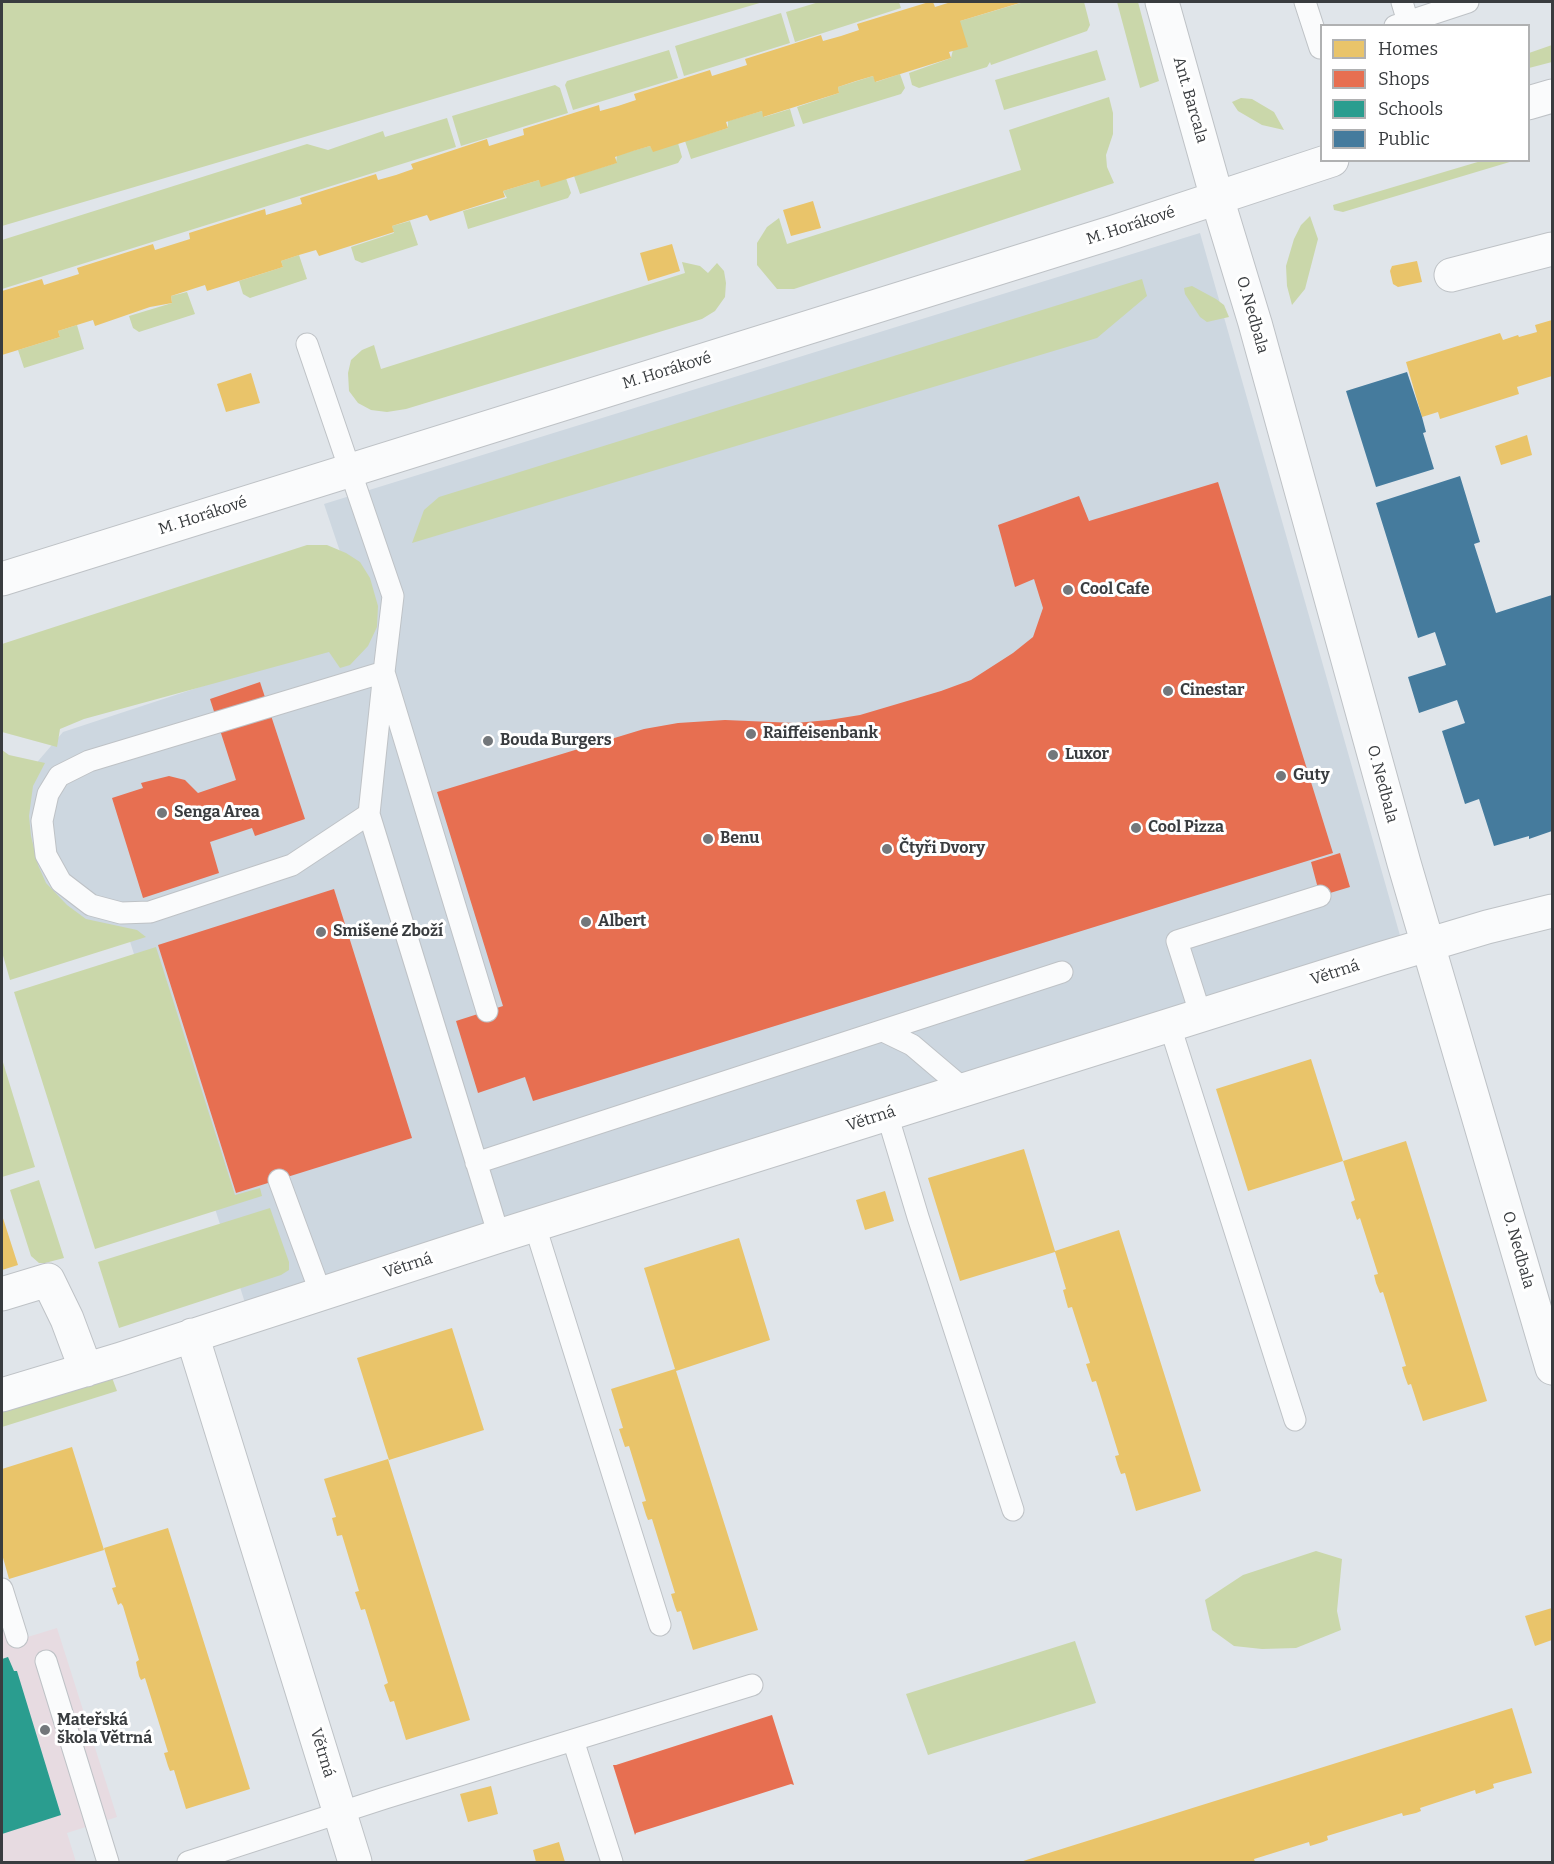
<!DOCTYPE html>
<meta charset="utf-8">
<style>
body{margin:0}
#map{position:relative;width:1554px;height:1864px;overflow:hidden;background:#e0e5ea;font-family:Bitter,serif}
canvas{display:block}
.frame{position:absolute;inset:0;border:3px solid #393c3f;pointer-events:none}
.legend{position:absolute;left:1320px;top:24px;width:210px;height:138px;box-sizing:border-box;background:#fff;border:2px solid #b0b1b2;margin:0;padding:8px 10px;list-style:none;font-size:18px;color:#393c3f}
.legend li{display:flex;align-items:center;gap:12px;height:30px}
.legend b{width:30px;border:2px solid #b0b1b2}
</style>
<div id="map">
<canvas width="1554" height="1864"></canvas>
<div class="frame"></div>
<ul class="legend">
<li><b style="height:16px;background:#e9c46a"></b>Homes</li>
<li><b style="height:16px;background:#e76f51"></b>Shops</li>
<li><b style="height:16px;background:#2a9d8f"></b>Schools</li>
<li><b style="height:16px;background:#457b9d"></b>Public</li>
</ul>
</div>
<script>
const c = document.querySelector('canvas').getContext('2d');
c.lineJoin = 'round';
function fill(path, color) {
  c.fillStyle = color;
  c.fill(path, 'evenodd');
}
function poly(rows) {
  const path = new Path2D();
  for (const r of rows) {
    path.moveTo(r[0], r[1]);
    for (let i = 2; i < r.length; i += 2) path.lineTo(r[i], r[i + 1]);
  }
  return path;
}
function stroke(path, color, width, dash) {
  c.strokeStyle = color;
  c.lineWidth = width;
  c.lineCap = dash ? 'butt' : 'round';
  c.setLineDash(dash || []);
  c.stroke(path);
}
function drawText(font, color, halo, rows, align = 'center') {
  c.font = font + ' Bitter,serif';
  c.lineWidth = 6;
  c.setLineDash([]);
  c.textBaseline = 'middle';
  c.strokeStyle = halo;
  c.fillStyle = color;
  for (const [text, x, y, turn = 0] of rows) {
    c.save();
    c.translate(x, y);
    c.rotate((+turn || 0) * Math.PI / 180);
    c.textAlign = isNaN(turn) ? turn : align;
    if (halo) c.strokeText(text, 0, 0);
    c.fillText(text, 0, 0);
    c.restore();
  }
}
const built = poly([
 [1200,233,1401,939,246,1306,126,929,81,925,37,882,21,818,33,767,63,732,367,632,324,504]
]);
const education = poly([
 [2,1624,8,1643,57,1628,117,1817,67,1833,76,1862,2,1862]
]);
const green = poly([
 [2,2,763,2,2,226],
 [819,2,899,2,901,8,795,42,786,12],
 [1024,2,1084,2,1090,25,1087,31,991,65,990,62,987,67,919,88,912,85,909,73,951,58,960,21],
 [1117,2,1138,2,1159,81,1140,88],
 [781,13,790,43,684,76,675,46],
 [1552,45,1552,62,1529,68,1529,53],
 [669,50,678,78,573,110,565,85,567,81],
 [1097,50,1106,80,1004,110,995,80],
 [900,74,905,88,901,94,803,124,797,107,839,93,838,87,873,76,876,82],
 [555,85,560,88,568,113,461,146,452,116],
 [1109,97,1113,113,1113,134,1106,155,1107,167,1114,183,794,289,777,289,757,265,757,243,767,227,779,218,787,244,1021,170,1009,130],
 [1241,98,1252,99,1274,112,1284,130,1262,125,1238,111,1232,102],
 [790,109,795,126,691,159,685,141,728,128,728,121,762,111,764,117],
 [447,118,456,147,2,289,2,240,307,144,328,150,383,131,385,137],
 [678,143,682,157,678,163,580,194,574,176,616,163,617,155,650,146,653,151],
 [1481,161,1513,161,1343,212,1334,210,1333,205],
 [566,178,571,193,568,198,468,229,463,211,507,198,503,191,539,180],
 [1310,216,1318,239,1305,289,1292,305,1287,286,1286,266,1294,239,1301,225],
 [410,221,418,245,362,263,355,260,351,247,394,233,392,226],
 [299,255,307,279,250,298,243,294,239,281,283,267,281,261],
 [682,262,700,266,708,273,717,263,724,271,726,283,725,297,715,311,702,319,406,409,387,412,371,410,358,403,349,391,348,373,351,360,362,350,374,345,381,369,685,273],
 [1142,279,1147,296,1097,338,412,543,424,510,439,497],
 [1192,286,1216,299,1224,305,1229,317,1207,322,1200,317,1185,294,1184,288],
 [187,292,195,314,139,332,133,328,129,316,172,303,171,296],
 [77,325,84,349,24,368,18,350,60,337,58,331],
 [307,545,327,545,346,553,360,562,370,578,378,606,377,627,368,646,350,665,340,668,329,652,84,719,60,729,57,747,2,732,2,644],
 [2,750,9,755,45,763,33,786,29,816,31,836,38,865,46,883,67,905,86,919,137,930,146,937,10,980,2,952],
 [156,947,235,1195,260,1188,262,1196,95,1249,14,992],
 [2,1059,35,1167,2,1177],
 [39,1180,64,1258,45,1263,39,1263,31,1256,10,1190],
 [270,1208,289,1262,289,1270,281,1275,119,1328,98,1262],
 [111,1375,117,1391,2,1427,2,1409],
 [1316,1551,1342,1559,1337,1611,1341,1630,1296,1648,1262,1649,1234,1646,1212,1630,1205,1600,1243,1575],
 [1075,1641,1096,1703,928,1755,906,1694]
]);
const homes = poly([
 [929,2,933,2,935,7,951,2,1023,2,960,21,968,47,949,52,951,58,875,82,873,76,856,81,838,87,839,93,763,117,762,111,726,122,728,128,653,152,650,146,633,151,615,157,617,163,541,187,539,180,503,191,505,197,430,221,427,215,392,226,394,232,319,256,316,250,299,255,281,261,283,267,207,291,205,285,171,296,172,303,150,307,95,326,93,320,77,325,58,331,60,337,2,355,2,291,42,279,44,285,79,274,77,268,153,244,155,250,190,239,189,233,265,209,266,215,302,204,300,198,376,174,378,180,396,175,413,169,411,164,487,139,489,146,524,135,523,129,599,105,600,111,618,106,636,100,634,94,710,70,712,76,747,65,745,59,821,35,823,41,841,36,859,30,857,24],
 [813,201,821,228,791,236,783,210],
 [672,244,680,271,648,281,640,253],
 [1417,261,1422,282,1398,287,1393,284,1390,271,1392,266],
 [1552,320,1552,376,1517,387,1519,394,1440,419,1438,412,1422,417,1406,362,1500,333,1503,340,1518,335,1519,337,1537,332,1535,325],
 [251,373,260,403,226,412,217,384],
 [1527,435,1532,455,1501,465,1495,446],
 [1311,1059,1343,1161,1248,1191,1216,1089],
 [1406,1141,1487,1401,1423,1421,1411,1384,1408,1385,1405,1377,1402,1367,1406,1366,1383,1292,1380,1293,1376,1283,1374,1275,1378,1274,1360,1218,1357,1220,1351,1202,1355,1200,1343,1161],
 [1024,1149,1055,1251,1119,1230,1201,1491,1136,1511,1125,1473,1121,1474,1118,1466,1115,1456,1119,1455,1096,1381,1092,1382,1086,1364,1090,1363,1072,1307,1068,1308,1066,1301,1063,1290,1066,1289,1055,1252,960,1281,928,1178],
 [885,1191,894,1221,865,1230,856,1200],
 [2,1215,18,1265,2,1270],
 [739,1238,770,1340,676,1371,758,1630,693,1650,681,1611,677,1612,675,1607,671,1594,675,1593,652,1519,648,1520,646,1515,642,1502,646,1501,629,1446,625,1447,619,1429,623,1428,611,1389,675,1369,644,1268],
 [452,1328,484,1430,389,1460,357,1358],
 [72,1447,104,1550,9,1579,2,1554,2,1469],
 [388,1459,470,1720,406,1740,394,1701,390,1702,384,1685,388,1683,365,1609,361,1610,355,1592,359,1591,342,1535,337,1536,332,1518,336,1517,324,1479],
 [168,1528,250,1789,186,1809,174,1770,170,1771,168,1766,164,1753,168,1752,145,1678,141,1680,139,1676,136,1662,139,1660,123,1606,121,1603,118,1605,112,1588,116,1587,104,1548],
 [1552,1608,1552,1640,1535,1646,1525,1616],
 [1512,1708,1532,1773,1493,1784,1494,1788,1476,1794,1475,1790,1420,1808,1421,1811,1416,1813,1403,1816,1402,1813,1327,1836,1328,1840,1323,1842,1310,1846,1309,1842,1254,1859,1255,1862,1020,1862],
 [491,1786,498,1814,468,1822,460,1794],
 [559,1842,565,1862,536,1862,533,1850]
]);
const shops = poly([
 [1218,482,1333,853,533,1101,525,1077,478,1093,456,1021,503,1006,437,792,644,729,678,723,725,720,795,723,829,720,860,715,941,691,971,680,1013,653,1033,637,1043,608,1034,579,1015,587,998,525,1079,496,1089,521],
 [260,682,305,819,255,836,252,828,210,842,219,873,143,898,112,798,143,788,141,783,169,776,185,780,198,793,236,780,210,699],
 [1340,853,1350,887,1320,896,1311,862],
 [334,889,412,1138,236,1193,158,945],
 [772,1715,794,1785,791,1784,636,1833,635,1835,613,1765,616,1765]
]);
const schools = poly([
 [8,1657,14,1671,17,1671,61,1815,2,1834,2,1659]
]);
const public = poly([
 [1407,372,1422,417,1426,432,1423,433,1434,469,1376,487,1346,391],
 [1460,476,1480,542,1474,544,1496,613,1552,595,1552,831,1529,839,1529,836,1494,846,1479,799,1465,804,1442,731,1465,723,1457,700,1419,713,1408,677,1446,665,1435,632,1418,638,1376,503]
]);
const service = poly([
 [1305,2,1320,48,1322,47],
 [1402,2,1408,22],
 [1395,26,1468,2],
 [307,344,393,596,384,672,369,814,292,865,150,912,121,913,91,905,61,882,46,855,42,821,48,794,59,776,89,761,384,672,487,1011],
 [369,814,499,1236],
 [1201,1016,1177,941,1320,896],
 [1170,1026,1295,1420],
 [883,1031,912,1045,965,1090],
 [887,1114,918,1217,1013,1510],
 [476,1163,1062,972],
 [279,1180,321,1294],
 [535,1226,660,1625],
 [2,1589,17,1637],
 [46,1661,108,1862],
 [573,1740,612,1862],
 [188,1862,385,1798,752,1685]
]);
const minor = poly([
 [1162,2,1217,198,1255,323,1404,863,1552,1368],
 [1451,275,1552,249],
 [2,1294,48,1280,67,1319,86,1370],
 [192,1335,355,1862],
 [2,1395,121,1359,499,1236,1380,959,1487,927,1552,911]
]);
const tertiary = poly([
 [1528,103,1552,96],
 [2,579,1114,232,1332,160]
]);
const markers = [
 [1068,590,6,"#73777b"],
 [1168,691,6,"#73777b"],
 [751,734,6,"#73777b"],
 [488,741,6,"#73777b"],
 [1053,755,6,"#73777b"],
 [1281,776,6,"#73777b"],
 [162,813,6,"#73777b"],
 [1136,828,6,"#73777b"],
 [708,839,6,"#73777b"],
 [887,849,6,"#73777b"],
 [586,922,6,"#73777b"],
 [321,932,6,"#73777b"],
 [45,1730,6,"#73777b"]
];
const streetNames = [
 ["Ant. Barcala",1190,100,74],
 ["M. Horákové",1131,226,-18],
 ["O. Nedbala",1252,315,74],
 ["M. Horákové",667,371,-17],
 ["M. Horákové",203,516,-18],
 ["O. Nedbala",1382,784,75],
 ["Větrná",1335,973,-18],
 ["Větrná",871,1119,-18],
 ["O. Nedbala",1518,1250,74],
 ["Větrná",408,1266,-18],
 ["Větrná",322,1753,73]
];
const poiNames = [
 ["Cool Cafe",1080,590],
 ["Cinestar",1180,691],
 ["Raiffeisenbank",763,734],
 ["Bouda Burgers",500,741],
 ["Luxor",1065,755],
 ["Guty",1293,776],
 ["Senga Area",174,813],
 ["Cool Pizza",1148,828],
 ["Benu",720,839],
 ["Čtyři Dvory",899,849],
 ["Albert",598,922],
 ["Smišené Zboží",333,932],
 ["Mateřská",57,1721],
 ["škola Větrná",57,1739]
];
fill(built, '#cdd7e0');
fill(education, '#e7dbe1');
fill(green, '#cad7aa');
fill(homes, '#e9c46a');
fill(shops, '#e76f51');
fill(schools, '#2a9d8f');
fill(public, '#457b9d');
stroke(service, '#bec2c6', 23);
stroke(minor, '#bec2c6', 35);
stroke(tertiary, '#bec2c6', 35);
stroke(service, '#fafbfc', 21);
stroke(minor, '#fafbfc', 33);
stroke(tertiary, '#fafbfc', 33);
for (const [x, y, r, color] of markers) {
  const dot = new Path2D();
  dot.arc(x, y, r, 0, 2 * Math.PI);
  c.fillStyle = color;
  c.fill(dot);
  stroke(dot, '#fff', 2);
}
drawText('16px', '#393c3f', '#fff', streetNames);
drawText('bold 16px', '#393c3f', '#fff', poiNames, 'left');
</script>
